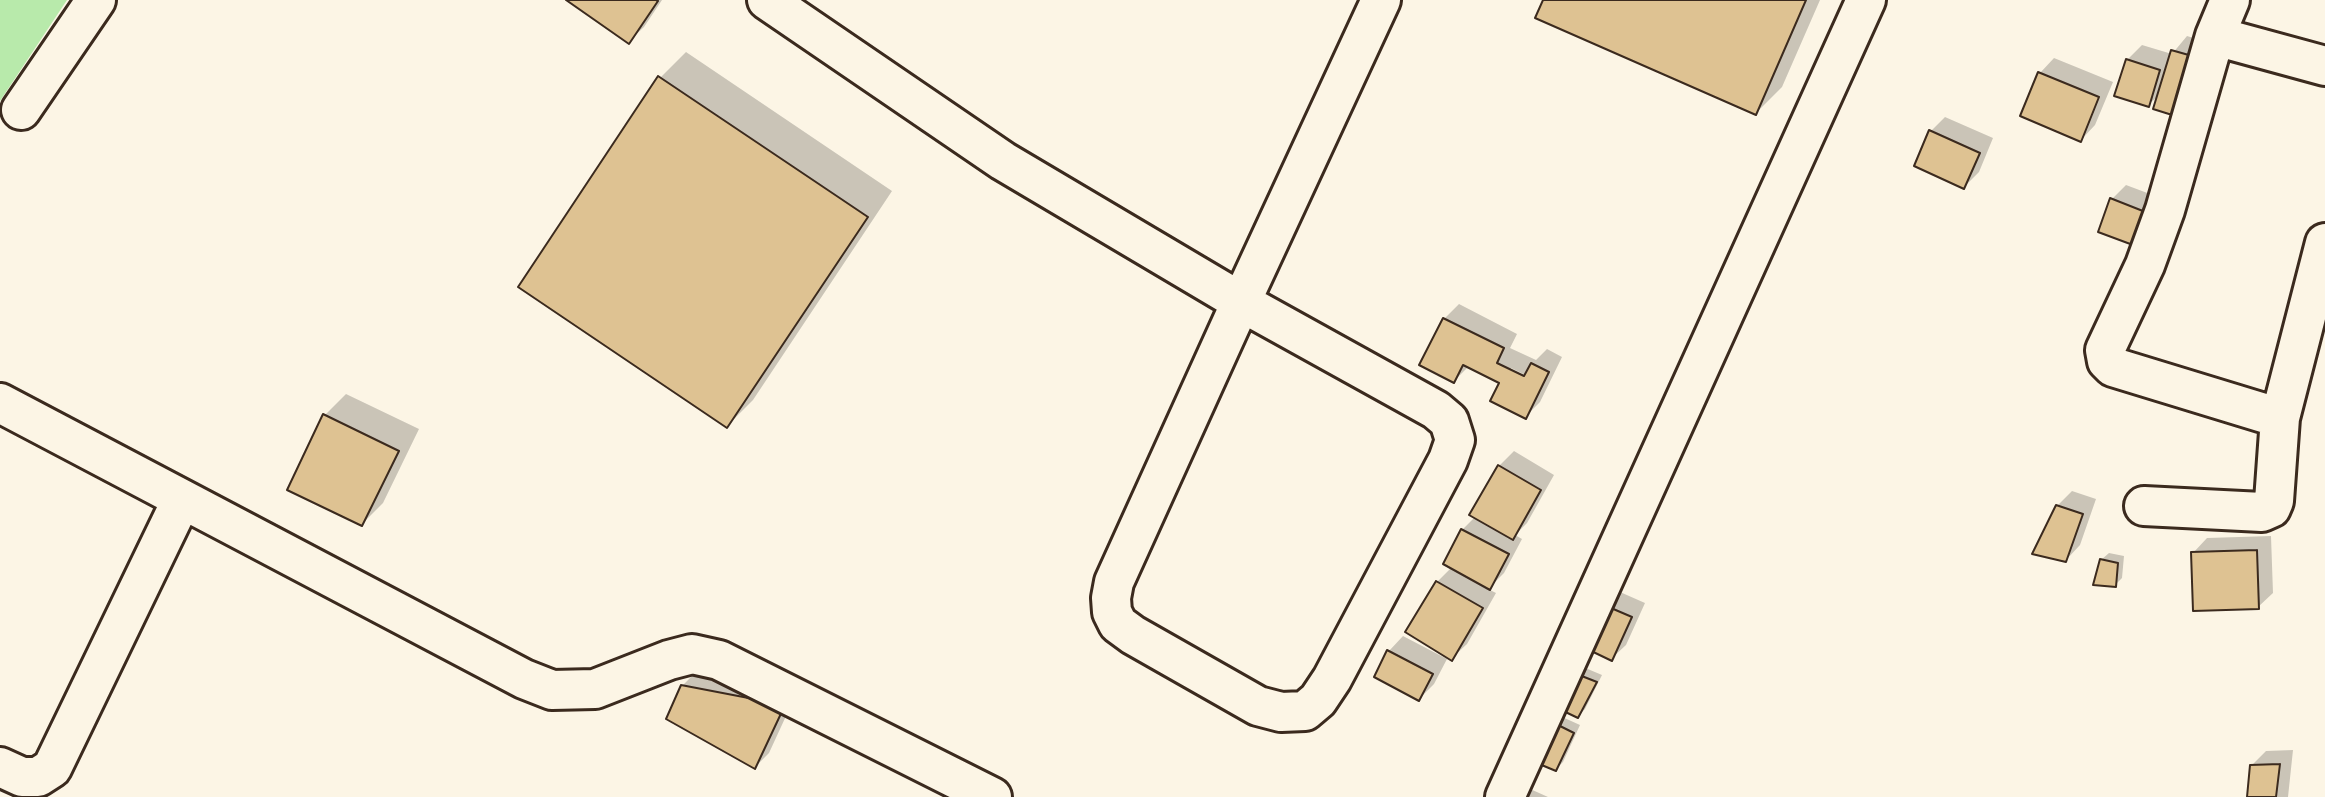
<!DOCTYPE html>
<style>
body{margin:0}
canvas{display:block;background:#fcf5e5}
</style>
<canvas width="2325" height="797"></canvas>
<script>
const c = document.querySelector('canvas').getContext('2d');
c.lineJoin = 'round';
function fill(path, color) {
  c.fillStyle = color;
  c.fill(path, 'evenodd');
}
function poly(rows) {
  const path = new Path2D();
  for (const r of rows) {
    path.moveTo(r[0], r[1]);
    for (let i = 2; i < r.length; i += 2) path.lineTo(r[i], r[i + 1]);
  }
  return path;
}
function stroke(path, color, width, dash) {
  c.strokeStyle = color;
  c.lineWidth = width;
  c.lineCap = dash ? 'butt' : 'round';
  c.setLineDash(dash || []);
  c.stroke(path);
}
const green = poly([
 [0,0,67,0,0,101]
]);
const shadow = poly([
 [569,0,662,0,644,27,629,41],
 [1545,0,1820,0,1782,87,1756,113],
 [2187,36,2216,45,2148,105,2127,60,2142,45,2172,54],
 [686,52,892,191,753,400,727,426,660,78],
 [2054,58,2113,82,2095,125,2081,140,2022,115,2040,73],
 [1945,117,1993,138,1979,172,1964,187,1931,131],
 [2126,185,2166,200,2155,232,2112,199],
 [1459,304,1517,334,1510,348,1536,360,1547,349,1562,357,1540,402,1525,417,1501,382,1469,366,1454,381,1444,319],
 [1511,368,1533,379,1531,382,1511,372],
 [346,394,419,429,383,503,362,524,325,415],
 [1514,451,1554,475,1527,523,1515,535,1522,539,1504,573,1488,589,1496,593,1467,644,1452,658,1437,582,1452,567,1445,563,1462,530,1476,516,1499,466],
 [2072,491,2096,499,2080,545,2066,560,2057,506],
 [2271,536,2273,593,2258,607,2193,553,2207,538],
 [2109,553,2124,556,2122,578,2115,585,2101,560],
 [1620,592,1645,603,1626,645,1611,659,1606,606],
 [1403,636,1447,659,1434,684,1419,699,1376,676,1389,651],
 [1583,667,1602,675,1585,709,1578,716,1559,707],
 [697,671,798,690,769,753,755,767,682,686],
 [1560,716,1580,725,1563,762,1556,769,1534,760],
 [2293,750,2288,797,2248,797,2252,765,2266,751],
 [1528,788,1548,797,1520,797]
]);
const building = poly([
 [566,0,656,0,658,1,629,44,566,0],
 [1543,0,1806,0,1756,115,1535,18,1543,0],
 [2171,50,2203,59,2185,119,2153,109,2171,50],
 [2126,59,2160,70,2149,107,2114,96,2126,59],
 [2038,72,2099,97,2081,142,2020,116,2038,72],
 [658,76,868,217,727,428,518,287,658,76],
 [1929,130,1980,153,1964,189,1914,166,1929,130],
 [2110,198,2153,215,2141,248,2098,232,2110,198],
 [1443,318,1504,348,1497,363,1524,376,1531,363,1549,372,1526,419,1490,401,1499,383,1463,365,1454,383,1419,365,1443,318],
 [323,414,399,451,362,526,287,490,323,414],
 [1498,465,1541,490,1513,540,1469,515,1498,465],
 [2056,505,2083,514,2066,562,2032,554,2056,505],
 [1461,529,1509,554,1490,590,1443,564,1461,529],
 [2257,550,2259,609,2193,611,2191,552,2257,550],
 [2100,559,2118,563,2116,587,2093,585,2100,559],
 [1436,581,1483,608,1452,661,1405,632,1436,581],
 [1604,605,1632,617,1612,661,1585,648,1604,605],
 [1387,650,1433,674,1419,701,1374,677,1387,650],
 [1574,673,1597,682,1578,718,1557,708,1574,673],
 [681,685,785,705,755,769,666,719,681,685],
 [1552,722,1574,733,1556,771,1532,761,1552,722],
 [2280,764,2276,797,2247,797,2250,765,2280,764]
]);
const minor = poly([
 [767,0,1003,161,1241,302,1436,410,1449,421,1455,440,1448,460,1332,679,1318,700,1305,711,1281,712,1258,706,1133,635,1118,624,1112,612,1111,598,1114,582,1241,302,1381,0],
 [2230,0,2215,36,2165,210,2145,265,2105,350,2107,361,2113,367,2280,418],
 [2215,36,2325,66],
 [21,110,96,0],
 [0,403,524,679,552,690,595,689,669,660,692,654,719,660,992,797],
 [2144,506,2262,512,2271,508,2274,501,2280,418,2325,243],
 [0,767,22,777,38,777,52,768,182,499],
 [1505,797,1866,0]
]);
fill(green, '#b8eaab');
fill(shadow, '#0003');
fill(building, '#dec292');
stroke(building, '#3b2a1e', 2);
stroke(minor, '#3b2a1e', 44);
stroke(minor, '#fcf5e5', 38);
</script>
